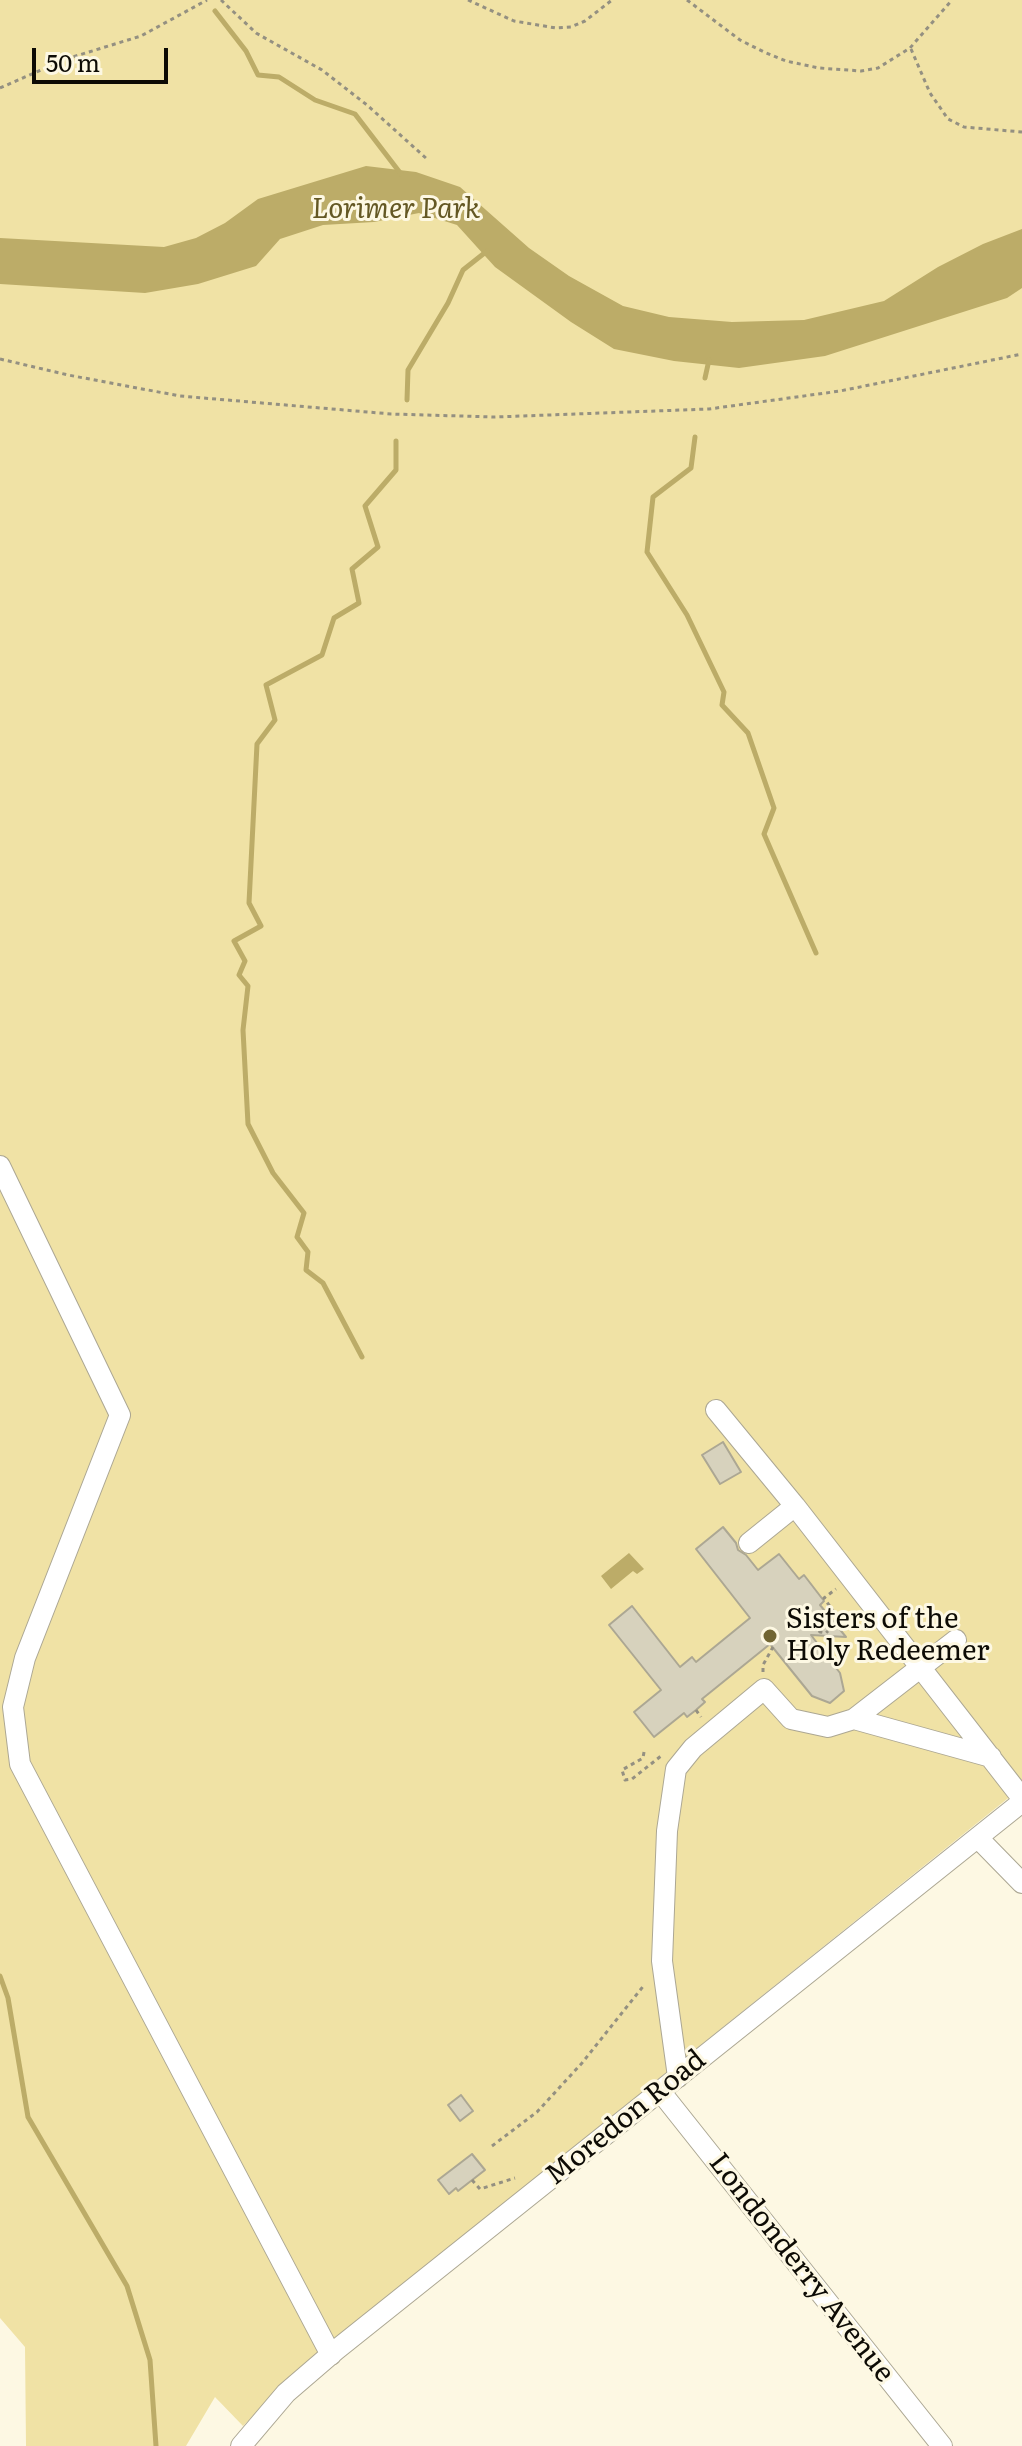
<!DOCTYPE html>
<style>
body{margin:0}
#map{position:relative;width:1022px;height:2446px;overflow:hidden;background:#fdf8e3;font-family:Literata,serif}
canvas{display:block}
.scale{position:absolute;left:32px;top:48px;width:136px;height:36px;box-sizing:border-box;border:4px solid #0d0b05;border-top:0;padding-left:10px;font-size:24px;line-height:28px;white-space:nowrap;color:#0d0b05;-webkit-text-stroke:6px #fdf8e3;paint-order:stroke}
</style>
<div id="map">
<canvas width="1022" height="2446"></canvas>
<div class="scale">50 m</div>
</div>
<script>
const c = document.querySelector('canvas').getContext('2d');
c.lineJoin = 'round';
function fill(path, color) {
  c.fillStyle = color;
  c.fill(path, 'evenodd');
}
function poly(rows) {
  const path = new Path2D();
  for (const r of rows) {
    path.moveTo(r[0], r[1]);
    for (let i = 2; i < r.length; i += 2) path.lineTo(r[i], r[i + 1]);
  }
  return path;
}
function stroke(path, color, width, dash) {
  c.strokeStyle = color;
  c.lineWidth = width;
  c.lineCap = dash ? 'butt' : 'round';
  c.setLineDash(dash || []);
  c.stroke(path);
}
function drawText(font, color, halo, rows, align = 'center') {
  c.font = font + ' Literata,serif';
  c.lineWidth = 6;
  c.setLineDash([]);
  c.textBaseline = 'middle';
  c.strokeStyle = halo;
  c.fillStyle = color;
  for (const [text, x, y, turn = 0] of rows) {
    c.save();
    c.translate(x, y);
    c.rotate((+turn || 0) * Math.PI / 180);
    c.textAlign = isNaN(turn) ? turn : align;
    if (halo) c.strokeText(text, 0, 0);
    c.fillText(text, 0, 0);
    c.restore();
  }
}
const green = poly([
 [0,0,1022,0,1022,1787,311,2358,243,2426,215,2397,186,2446,26,2446,25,2347,0,2318]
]);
const water = poly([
 [366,166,416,172,460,187,529,248,569,276,623,306,669,317,732,322,804,320,884,301,938,267,983,244,1022,229,1022,288,1007,298,825,356,739,368,674,361,614,349,571,322,495,267,457,225,419,213,374,222,323,225,280,239,256,266,198,284,145,293,0,284,0,238,164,247,196,238,225,223,258,199],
 [629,1553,644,1569,637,1574,633,1571,611,1589,601,1576]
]);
const stream = poly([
 [215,11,246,51,258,75,279,77,315,100,355,114,401,174],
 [705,378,709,360],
 [407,400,408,370,448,303,463,270,487,251],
 [695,437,691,468,653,497,647,552,687,615,724,692,722,705,748,733,774,808,764,834,816,953],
 [362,1357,323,1283,306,1270,308,1252,297,1237,304,1213,273,1173,248,1124,243,1030,248,986,239,975,245,961,234,941,261,926,249,903,257,744,275,720,266,685,322,655,334,618,359,603,352,569,378,547,365,506,396,470,396,441],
 [0,1976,8,1998,28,2117,127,2286,150,2360,156,2446]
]);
const building = poly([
 [723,1442,741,1472,720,1484,702,1455,723,1442],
 [723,1527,736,1543,738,1550,746,1555,758,1570,779,1554,799,1579,804,1575,824,1601,820,1605,846,1637,811,1635,840,1673,844,1691,830,1703,812,1696,770,1644,702,1699,705,1702,696,1710,687,1717,684,1713,654,1737,634,1712,661,1690,609,1625,632,1606,680,1667,692,1657,696,1662,750,1618,696,1549,723,1527],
 [461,2095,473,2111,460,2121,448,2105,461,2095],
 [472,2154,485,2170,458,2191,456,2188,449,2194,438,2180,472,2154]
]);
const path = poly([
 [221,0,256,33,322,70,367,105,427,159],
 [468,0,514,21,556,28,571,27,585,21,612,0],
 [687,0,740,40,764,52,786,61,819,68,861,71,878,68,910,48,952,0],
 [911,49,930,93,948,119,964,127,1022,132],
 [0,88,66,59,141,36,207,0],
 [0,359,68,375,180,396,391,414,495,417,709,409,840,391,1022,354],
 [799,1624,811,1622,820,1632,826,1633,828,1631],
 [836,1625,840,1621,824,1598,836,1589],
 [763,1672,763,1665,773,1647],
 [696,1710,701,1717],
 [644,1752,643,1758,622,1770,625,1780,632,1779,661,1756],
 [492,2146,537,2112,582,2063,645,1984],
 [472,2180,480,2189,515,2178]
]);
const minor = poly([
 [0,1166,120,1415,25,1658,13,1707,20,1764,331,2355],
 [716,1410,795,1506,1022,1798],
 [749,1543,795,1506],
 [854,1719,991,1757],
 [978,1838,1022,1883],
 [678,2077,662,1961,667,1831,676,1769,693,1748,764,1689,791,1719,828,1727,854,1719,956,1640],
 [660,2091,942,2446],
 [241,2446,286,2393,336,2350,1022,1802]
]);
const markers = [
 [770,1636,8,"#716532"]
];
const parkNames = [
 ["Lorimer Park",396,210]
];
const poiNames = [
 ["Sisters of the",786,1620],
 ["Holy Redeemer",786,1652]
];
const streetNames = [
 ["Moredon Road",626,2118,-39],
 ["Londonderry Avenue",801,2268,52]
];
fill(green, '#f0e2a5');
fill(water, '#bcac68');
stroke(stream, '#bcac68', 5);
fill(building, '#d7d2bd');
stroke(building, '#aca793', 2);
stroke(minor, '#aca793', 22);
stroke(path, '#949081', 3, [4, 4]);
stroke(minor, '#fff', 20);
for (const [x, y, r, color] of markers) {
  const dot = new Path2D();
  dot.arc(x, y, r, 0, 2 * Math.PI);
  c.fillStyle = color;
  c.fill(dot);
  stroke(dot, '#fdf8e3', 3);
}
drawText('italic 28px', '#645824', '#fdf8e3', parkNames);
drawText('28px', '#0d0b05', '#fdf8e3', poiNames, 'left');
drawText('28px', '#0d0b05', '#fdf8e3', streetNames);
</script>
